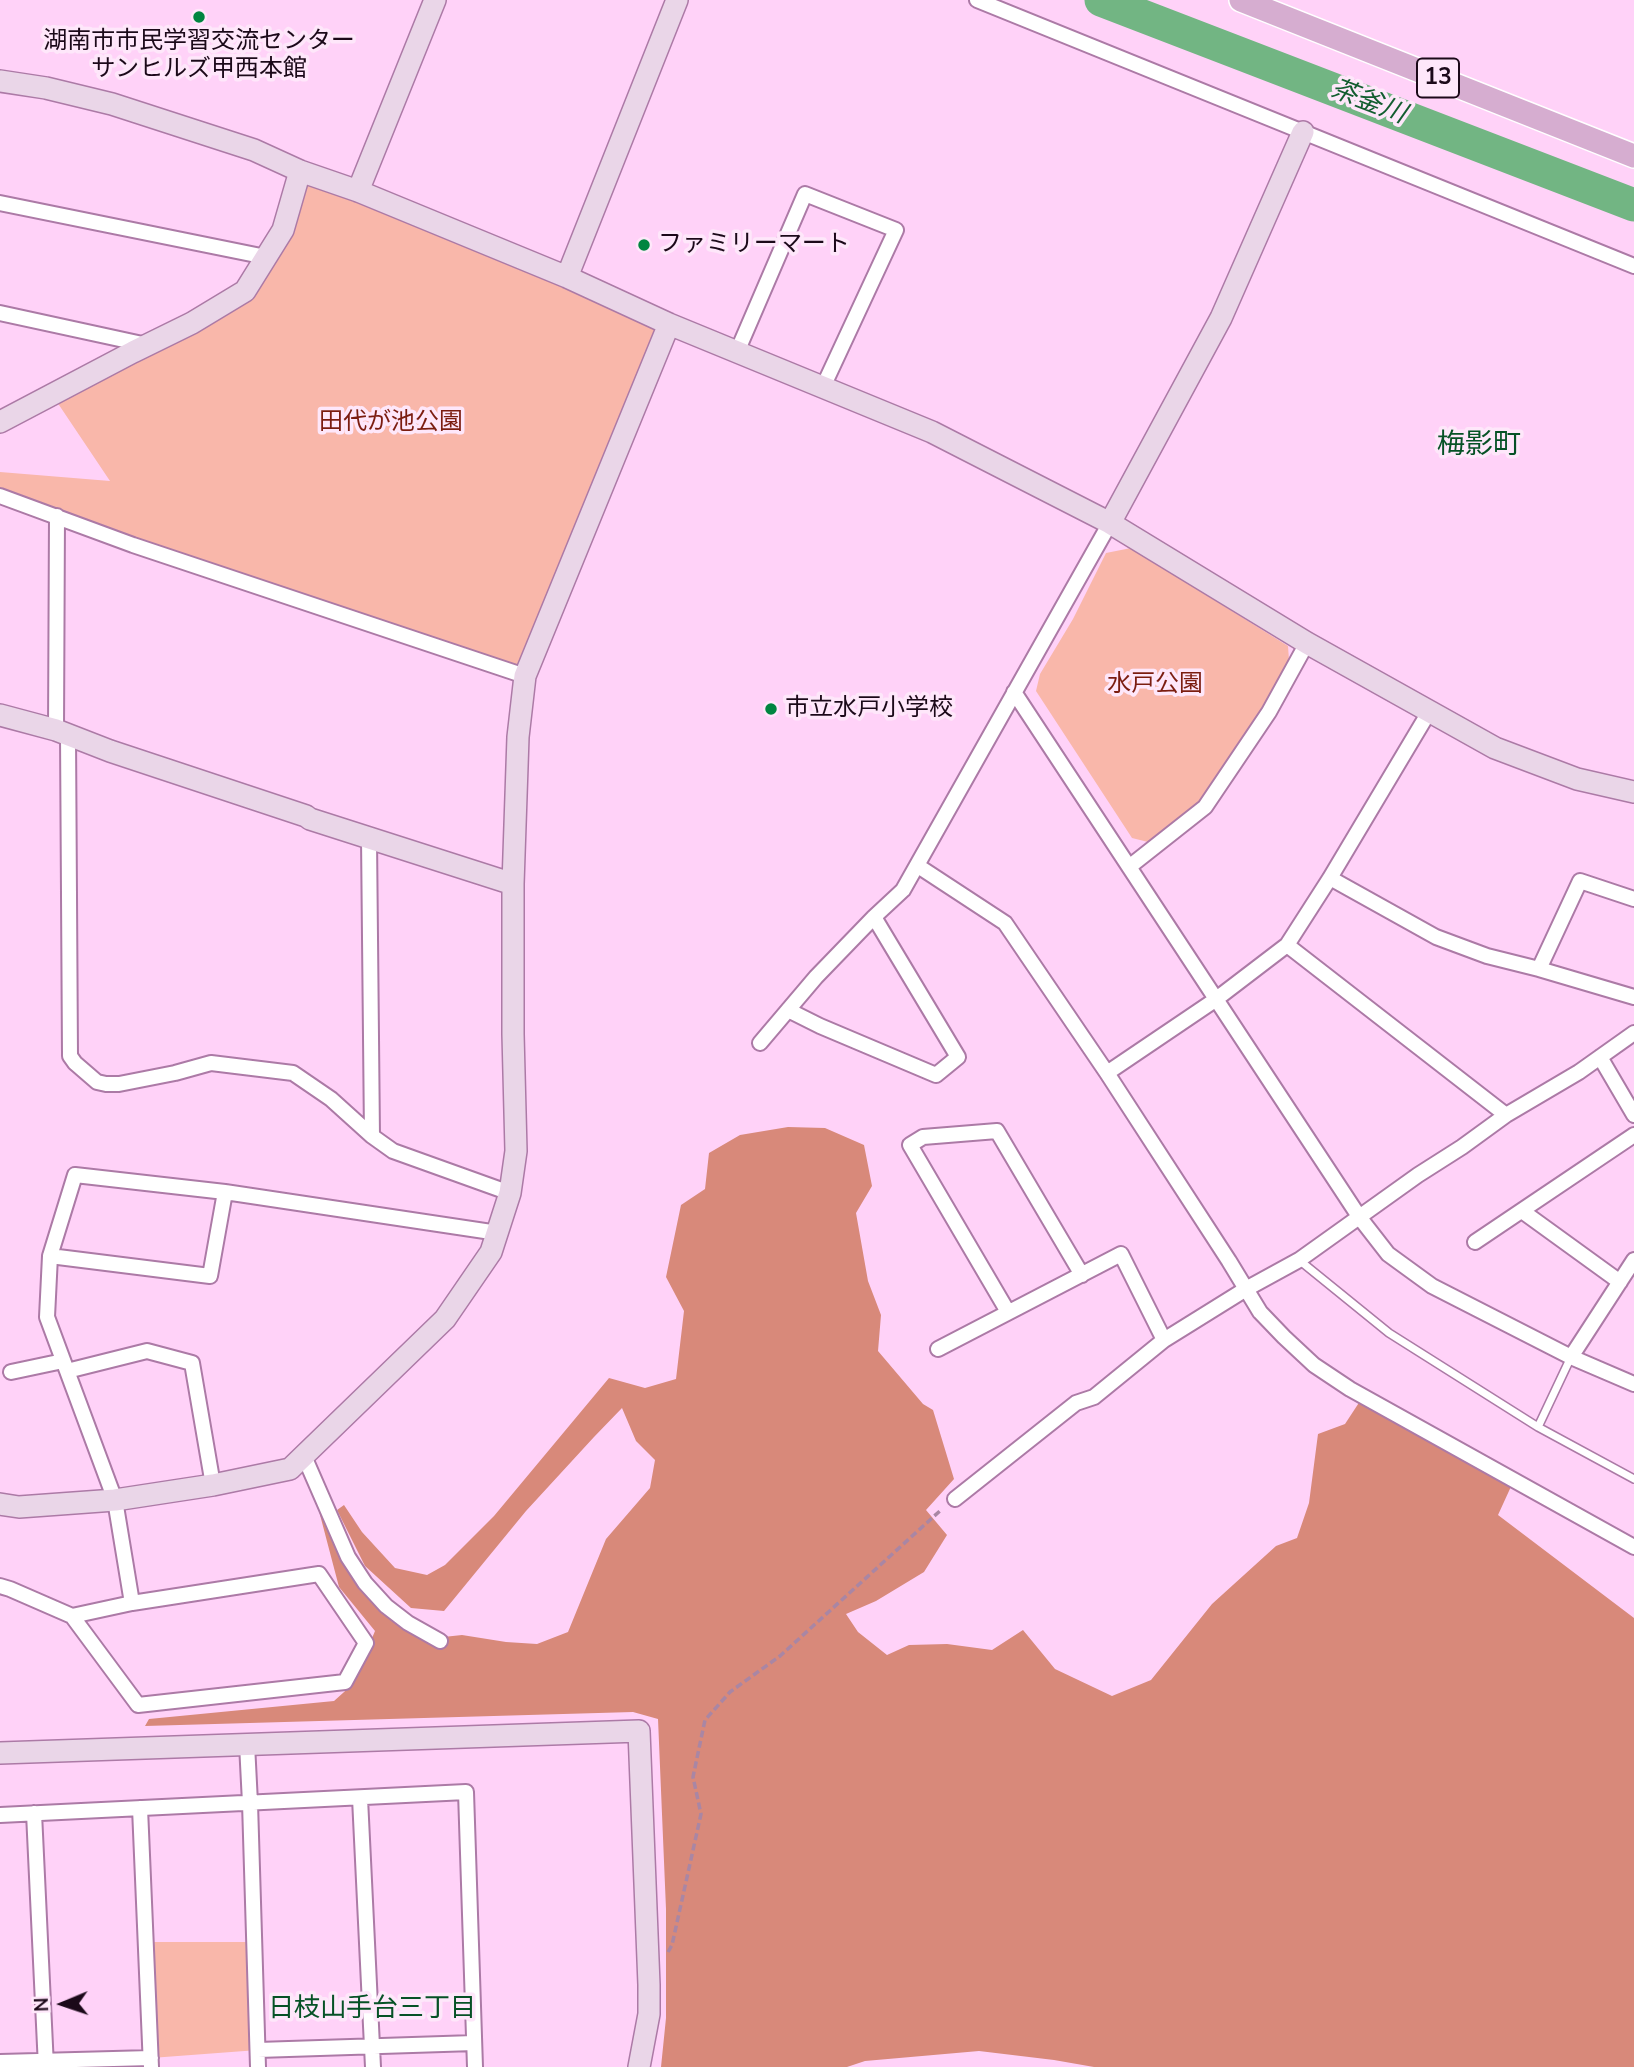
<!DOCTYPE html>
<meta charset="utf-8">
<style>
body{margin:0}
#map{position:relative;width:1634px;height:2067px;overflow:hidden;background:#ffd2f8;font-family:"Nunito Sans",sans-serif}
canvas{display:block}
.north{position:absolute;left:28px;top:1969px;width:70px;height:70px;-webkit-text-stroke:5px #fee7fa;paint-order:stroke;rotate:268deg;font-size:19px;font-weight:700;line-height:28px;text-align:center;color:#1b0919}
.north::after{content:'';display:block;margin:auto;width:24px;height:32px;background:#1b0919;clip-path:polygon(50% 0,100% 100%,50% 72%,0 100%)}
</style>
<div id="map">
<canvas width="1634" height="2067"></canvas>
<div class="north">N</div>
</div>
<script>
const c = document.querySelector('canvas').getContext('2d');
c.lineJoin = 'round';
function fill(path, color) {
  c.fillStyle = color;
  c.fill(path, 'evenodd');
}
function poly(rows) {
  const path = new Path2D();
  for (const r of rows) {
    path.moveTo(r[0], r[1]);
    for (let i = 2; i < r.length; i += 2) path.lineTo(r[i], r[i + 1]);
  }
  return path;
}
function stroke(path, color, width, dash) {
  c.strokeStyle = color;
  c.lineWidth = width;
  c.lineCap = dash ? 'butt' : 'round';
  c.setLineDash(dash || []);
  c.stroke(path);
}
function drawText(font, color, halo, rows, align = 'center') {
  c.font = font + ' "Nunito Sans","Noto Sans JP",sans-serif';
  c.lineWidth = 7;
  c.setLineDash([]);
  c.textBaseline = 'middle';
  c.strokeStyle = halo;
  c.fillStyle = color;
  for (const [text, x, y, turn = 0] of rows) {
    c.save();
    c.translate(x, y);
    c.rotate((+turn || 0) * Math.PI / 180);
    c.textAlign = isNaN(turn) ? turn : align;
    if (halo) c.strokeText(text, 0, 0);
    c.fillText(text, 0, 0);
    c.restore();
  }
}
const green = poly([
 [304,179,661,327,522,670,129,537,0,489,0,472,110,481,57,402,246,297],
 [1131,548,1288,646,1289,660,1262,708,1200,801,1179,820,1148,842,1132,838,1036,691,1040,674,1073,619,1106,553],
 [146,1942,254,1942,258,2050,151,2058]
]);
const forest = poly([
 [788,1127,825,1128,864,1145,872,1186,856,1213,868,1281,881,1315,878,1351,923,1404,933,1410,954,1479,926,1510,947,1535,924,1572,876,1601,846,1614,858,1632,887,1655,909,1645,947,1644,992,1650,1023,1630,1055,1669,1112,1696,1151,1680,1212,1604,1276,1546,1297,1538,1309,1503,1318,1434,1345,1424,1366,1392,1514,1480,1498,1515,1634,1618,1634,2067,1094,2067,1054,2060,979,2051,865,2061,847,2067,661,2067,666,2018,666,1909,658,1719,633,1712,145,1726,149,1719,334,1701,353,1684,375,1631,339,1587,319,1511,323,1516,349,1574,387,1617,425,1639,462,1635,506,1642,537,1644,568,1632,606,1539,650,1488,655,1460,636,1441,622,1408,594,1437,526,1511,444,1611,411,1608,365,1566,337,1510,344,1505,362,1532,395,1568,427,1575,445,1565,494,1516,609,1378,645,1388,676,1379,684,1311,666,1277,681,1205,705,1189,709,1153,740,1135]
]);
const river = poly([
 [1101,0,1634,205]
]);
const path = poly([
 [668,1952,672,1945,701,1814,693,1777,705,1720,730,1692,780,1656,942,1509]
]);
const lane = poly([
 [1299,1260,1389,1333,1538,1427,1634,1479],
 [1538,1427,1571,1357]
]);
const street = poly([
 [977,0,1634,266],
 [0,203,266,257],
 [0,313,147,345],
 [737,352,805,194,896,230,823,387],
 [0,496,133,545,525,676],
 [1014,692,1360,1218,1388,1254,1432,1286,1571,1357,1634,1384],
 [56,730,57,516],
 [68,735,70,1056,75,1063,97,1082,106,1084,119,1084,175,1073,211,1063,293,1073,331,1099,372,1136,393,1151,510,1193],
 [369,838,372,1136],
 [918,866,1005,923,1107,1073,1229,1261,1260,1312,1284,1337,1314,1365,1350,1389,1634,1547],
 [1129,867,1205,807,1269,712,1307,643],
 [1330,878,1436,937,1487,956,1539,969,1634,997],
 [1287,945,1506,1115],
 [1539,969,1580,881,1634,899],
 [788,1010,820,1026,936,1075,958,1057,874,917],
 [760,1043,816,977,874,917,903,890,1110,523],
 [1600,1057,1634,1115],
 [1107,1073,1215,1000,1287,945,1330,878,1429,712],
 [1522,1211,1620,1282],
 [1475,1242,1634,1135],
 [50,1256,210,1276,225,1192],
 [1008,1312,910,1145,923,1137,997,1131,1082,1275],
 [938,1349,1121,1254,1164,1340],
 [1571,1357,1634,1260],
 [67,1371,147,1351,192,1363,213,1485],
 [11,1372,63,1361],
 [304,1456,348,1557,365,1583,386,1606,408,1623,440,1641],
 [955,1499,1076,1403,1094,1397,1164,1340,1246,1289,1299,1260,1418,1175,1462,1147,1506,1115,1579,1072,1634,1033],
 [0,1586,10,1589,72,1616,138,1705,345,1682,366,1643,319,1574,132,1603,72,1616],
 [132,1603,115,1500,47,1317,50,1256,75,1175,225,1192,498,1233],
 [247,1744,250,1803,258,2067],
 [360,1798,373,2067],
 [140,1808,151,2067],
 [34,1813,46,2067],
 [0,1815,466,1792,475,2067],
 [258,2050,474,2043],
 [0,2062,151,2058]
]);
const secondary = poly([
 [0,81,46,88,112,104,254,150,300,171,358,191,567,277,669,324,932,432,1110,523,1307,643,1495,748,1577,779,1634,792],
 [358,191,435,0],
 [567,277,677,0],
 [0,422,133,352,192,323,245,291,283,230,300,171],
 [1110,523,1221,318,1303,132],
 [0,715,56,730,110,751,306,816,310,819,513,884],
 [0,1504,19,1507,115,1500,213,1485,290,1469,445,1319,491,1252,510,1193,516,1151,513,1034,513,884,518,737,525,676,669,324],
 [0,1753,639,1731,649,1985,649,2014,639,2067]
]);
const primary = poly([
 [1241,0,1634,156]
]);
const markers = [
 [199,17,7,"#008540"],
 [644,245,7,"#008540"],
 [771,709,7,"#008540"]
];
const shields = [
 [1438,78,42]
];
const shieldNames = [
 ["13",1438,78]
];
const poiNames = [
 ["湖南市市民学習交流センター",199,42,"center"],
 ["サンヒルズ甲西本館",199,70,"center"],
 ["ファミリーマート",658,245],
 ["市立水戸小学校",785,709]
];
const parkNames = [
 ["田代が池公園",391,423],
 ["水戸公園",1155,685]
];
const waterNames = [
 ["茶釜川",1368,103,21]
];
const neighbourhoodNames = [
 ["日枝山手台三丁目",372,2010]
];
const quarterNames = [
 ["梅影町",1479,446]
];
fill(green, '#f9b7aa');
fill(forest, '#d8897a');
stroke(river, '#72b583', 33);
stroke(lane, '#ac7aa6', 10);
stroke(street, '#ac7aa6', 18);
stroke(secondary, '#ac7aa6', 24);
stroke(primary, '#fff', 26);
stroke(path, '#a986a4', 3.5, [7, 3.5]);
stroke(lane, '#fff', 7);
stroke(street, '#fff', 14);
stroke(secondary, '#ead6e8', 21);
stroke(primary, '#d6add0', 23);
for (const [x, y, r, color] of markers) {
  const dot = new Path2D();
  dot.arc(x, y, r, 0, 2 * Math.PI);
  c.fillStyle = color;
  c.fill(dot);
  stroke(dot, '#fee7fa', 2.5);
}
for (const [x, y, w] of shields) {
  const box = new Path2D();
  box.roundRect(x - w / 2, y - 19.5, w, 39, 5);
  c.fillStyle = '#fee7fa';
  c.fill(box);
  stroke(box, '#1b0919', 2);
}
drawText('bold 23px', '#1b0919', null, shieldNames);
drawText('24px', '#1b0919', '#fee7fa', poiNames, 'left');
drawText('24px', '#7b1d10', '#fee7fa', parkNames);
drawText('italic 26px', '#135e30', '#fee7fa', waterNames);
drawText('26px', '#065226', '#fee7fa', neighbourhoodNames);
drawText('28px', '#065226', '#fee7fa', quarterNames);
</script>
